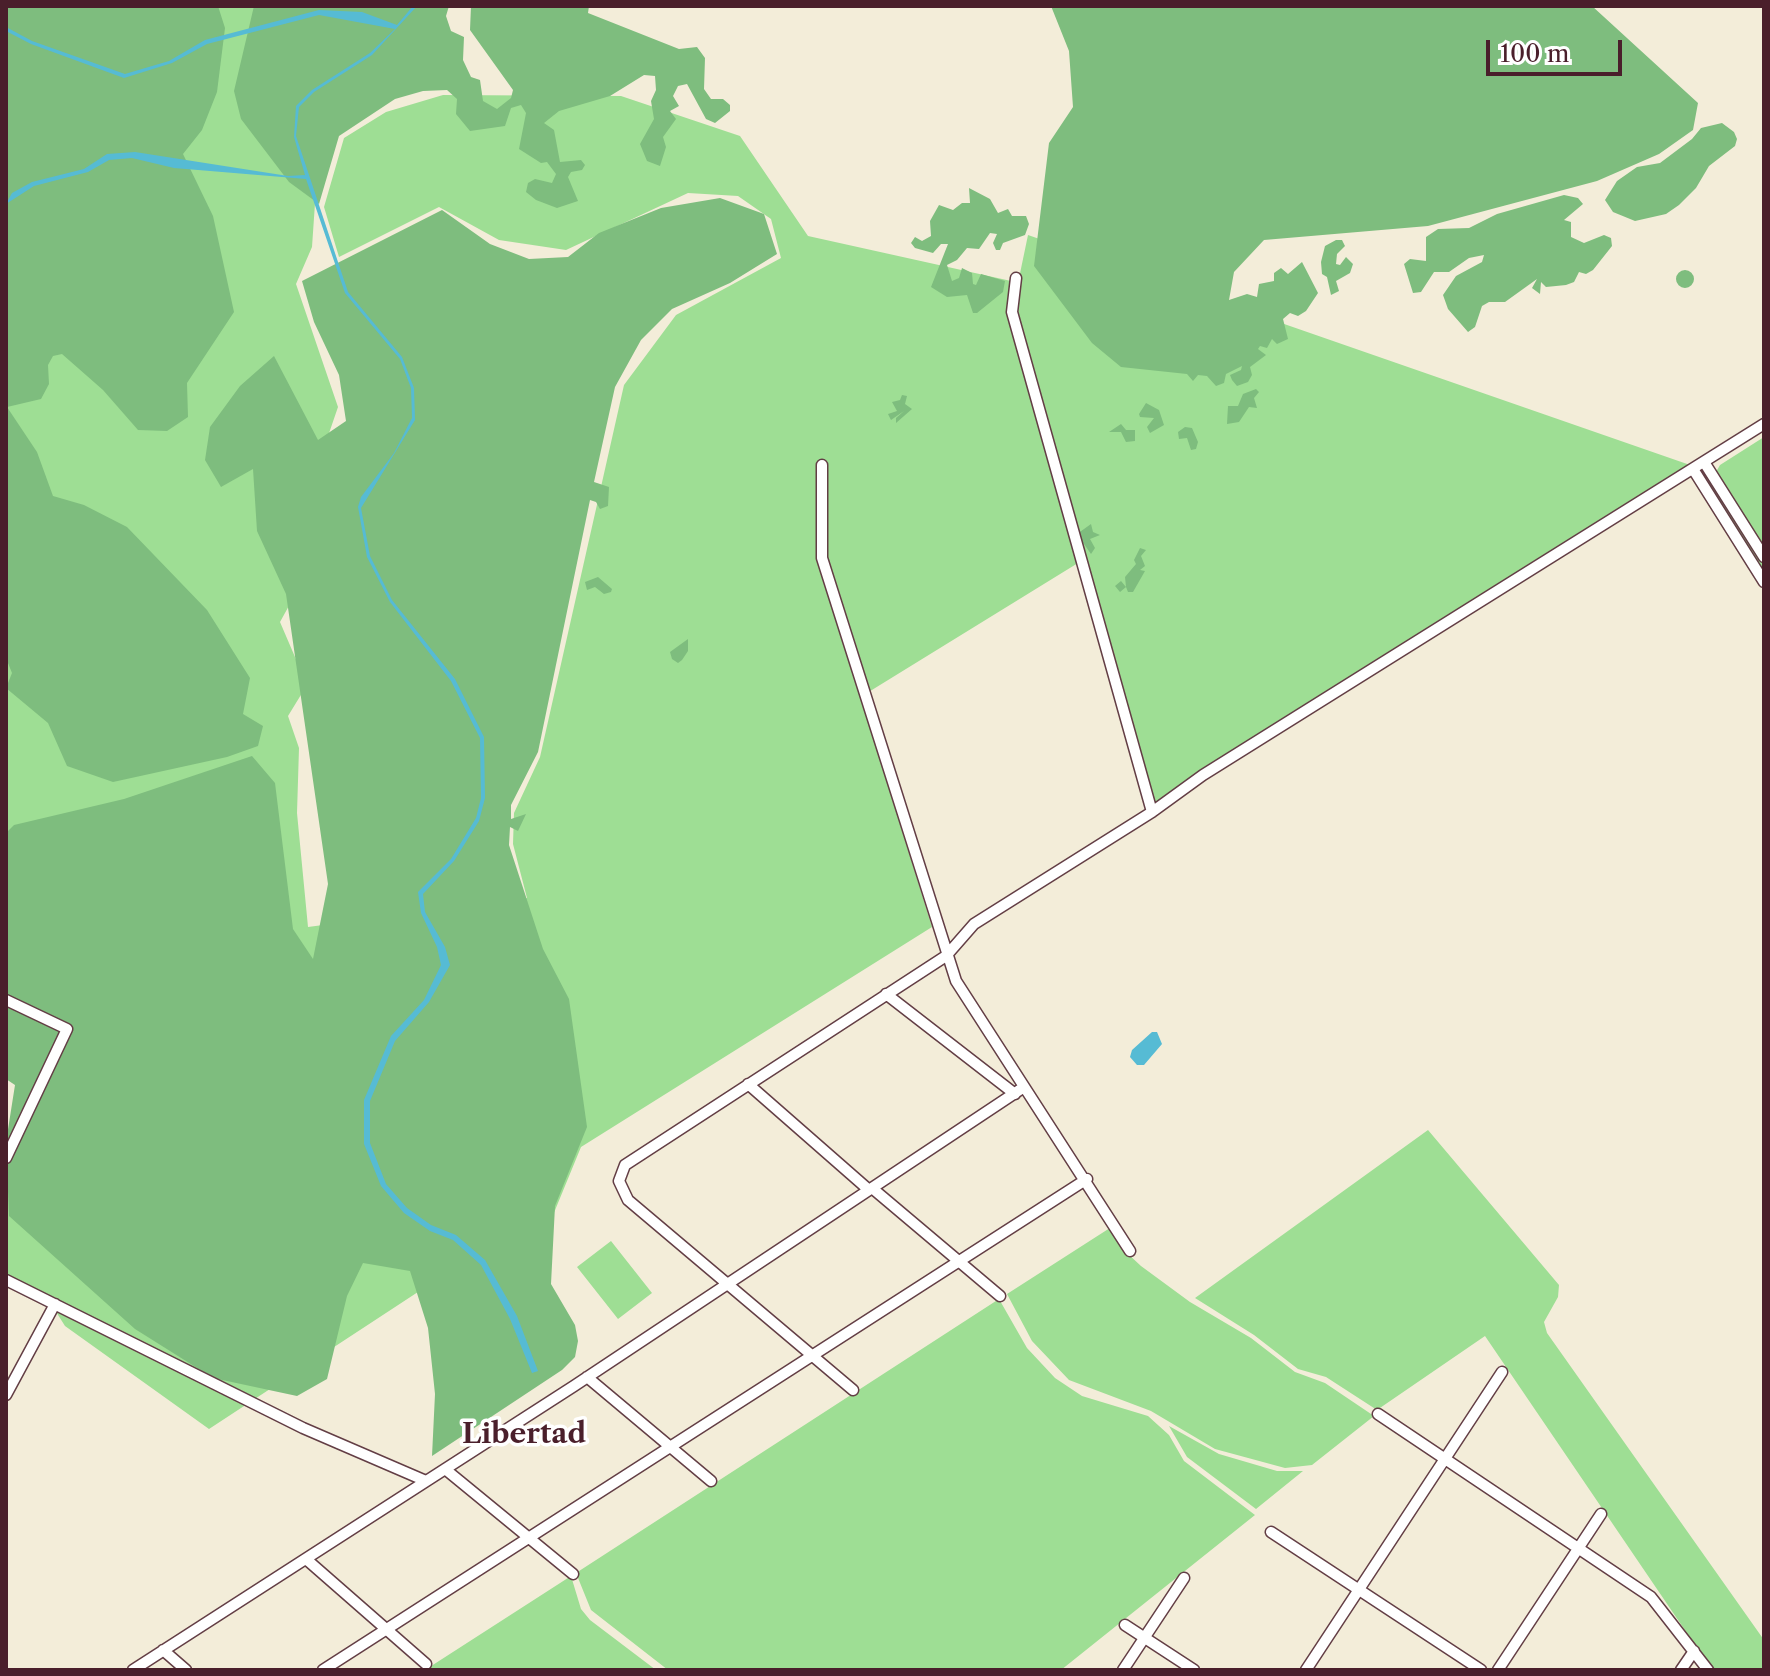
<!DOCTYPE html>
<style>
body{margin:0}
#map{position:relative;width:1770px;height:1676px;overflow:hidden;background:#f3edd9;font-family:"Libre Caslon Text",serif}
canvas{display:block}
.frame{position:absolute;inset:0;border:8px solid #4a1f2b;pointer-events:none}
.scale{position:absolute;left:1486px;top:40px;width:136px;height:36px;box-sizing:border-box;border:4px solid #4a1f2b;border-top:0;padding-left:10px;font-size:24px;line-height:28px;white-space:nowrap;color:#4a1f2b;-webkit-text-stroke:6px #fff;paint-order:stroke}
</style>
<div id="map">
<canvas width="1770" height="1676"></canvas>
<div class="frame"></div>
<div class="scale">100 m</div>
</div>
<script>
const c = document.querySelector('canvas').getContext('2d');
c.lineJoin = 'round';
function fill(path, color) {
  c.fillStyle = color;
  c.fill(path, 'evenodd');
}
function poly(rows) {
  const path = new Path2D();
  for (const r of rows) {
    if (r.length === 3) {
      path.moveTo(r[0] + r[2], r[1]);
      path.arc(r[0], r[1], r[2], 0, 2 * Math.PI);
      continue;
    }
    path.moveTo(r[0], r[1]);
    for (let i = 2; i < r.length; i += 2) path.lineTo(r[i], r[i + 1]);
  }
  return path;
}
function stroke(path, color, width, dash) {
  c.strokeStyle = color;
  c.lineWidth = width;
  c.lineCap = dash ? 'butt' : 'round';
  c.setLineDash(dash || []);
  c.stroke(path);
}
function drawText(font, color, halo, rows, align = 'center') {
  c.font = font + ' "Libre Caslon Text",serif';
  c.lineWidth = 7;
  c.setLineDash([]);
  c.textBaseline = 'middle';
  c.strokeStyle = halo;
  c.fillStyle = color;
  for (const [text, x, y, turn = 0] of rows) {
    c.save();
    c.translate(x, y);
    c.rotate((+turn || 0) * Math.PI / 180);
    c.textAlign = isNaN(turn) ? turn : align;
    if (halo) c.strokeText(text, 0, 0);
    c.fillText(text, 0, 0);
    c.restore();
  }
}
const green = poly([
 [6,6,365,6,317,174,312,247,296,284,338,407,302,512,306,575,280,622,307,685,288,716,299,748,297,813,308,927,527,898,513,844,514,813,540,757,624,385,676,315,781,258,771,219,738,196,688,193,566,250,499,240,439,207,339,257,324,207,344,138,386,112,443,95,621,96,740,136,808,236,1011,281,1009,314,1078,563,867,693,826,556,825,460,819,460,818,560,932,927,581,1147,544,1237,479,1252,209,1429,65,1326,53,1307,6,1276,6,1173,71,1035,6,995],
 [1028,235,1690,465,1155,806,1013,307],
 [1764,437,1764,552,1716,472,1720,465],
 [1712,482,1764,565,1764,573,1708,483],
 [1428,1130,1559,1285,1558,1297,1544,1322,1547,1333,1764,1640,1764,1670,1712,1670,1485,1336,1377,1410,1326,1377,1298,1369,1254,1335,1195,1298],
 [1113,1226,1127,1253,1141,1266,1190,1302,1251,1338,1295,1372,1325,1383,1374,1416,1312,1465,1285,1468,1215,1449,1151,1411,1069,1380,1032,1341,1007,1294],
 [611,1241,652,1293,618,1319,577,1267],
 [999,1299,1027,1348,1055,1378,1082,1396,1148,1416,1169,1435,1184,1461,1255,1515,1061,1670,668,1670,591,1610,576,1573],
 [1169,1426,1219,1454,1277,1471,1303,1471,1256,1509,1187,1457],
 [571,1576,581,1609,590,1620,656,1670,425,1670]
]);
const forest = poly([
 [6,6,218,6,225,28,217,92,202,130,183,154,213,216,234,312,187,383,188,417,167,431,138,430,103,390,62,354,53,356,48,365,49,384,41,399,7,407,37,452,53,496,84,505,127,527,207,610,250,678,243,714,263,726,258,746,227,757,113,782,67,766,48,723,6,688,12,673,6,658],
 [254,6,449,6,446,16,451,31,464,37,463,60,471,77,480,80,483,101,497,109,511,98,513,90,470,30,471,6,589,6,588,13,679,49,697,47,705,58,704,89,711,99,723,99,730,105,730,111,715,123,706,119,687,84,678,86,673,96,679,106,670,111,676,119,663,137,666,147,660,166,647,161,640,144,654,119,651,101,656,90,655,76,644,75,610,96,559,111,544,123,554,130,560,162,581,160,585,165,582,170,571,172,568,177,578,201,557,208,536,200,526,192,528,183,535,179,552,183,556,174,547,162,541,163,519,149,526,113,521,105,511,108,505,126,470,131,456,114,457,99,447,90,423,91,395,99,339,136,319,204,289,182,241,119,234,91],
 [1051,6,1592,6,1698,103,1693,130,1659,154,1597,181,1428,226,1264,240,1234,272,1229,300,1247,294,1257,297,1259,284,1274,281,1274,273,1281,268,1288,274,1302,262,1318,293,1306,311,1298,316,1290,313,1283,319,1288,339,1277,344,1272,339,1267,348,1260,346,1258,349,1266,355,1250,367,1252,375,1248,382,1237,386,1232,380,1230,375,1241,370,1242,366,1226,374,1224,383,1216,386,1207,376,1198,375,1193,381,1187,374,1121,367,1092,343,1034,266,1049,143,1073,107,1069,51],
 [1722,123,1734,132,1737,139,1735,146,1709,166,1696,188,1679,205,1666,214,1635,221,1613,212,1605,200,1617,181,1637,167,1660,163,1692,139,1701,128],
 [969,188,990,199,998,213,1008,209,1012,216,1026,216,1029,224,1025,235,1003,243,1000,250,996,250,993,243,997,234,990,233,979,249,967,248,957,260,947,265,952,281,959,278,962,268,972,273,973,284,976,285,981,274,1005,281,1003,292,977,313,973,313,967,295,947,297,931,287,948,244,941,244,933,253,915,248,911,243,915,237,922,241,931,236,930,221,939,205,953,210,962,203,970,203],
 [1564,195,1578,198,1583,204,1564,220,1571,222,1571,237,1584,243,1604,235,1611,238,1612,246,1593,270,1586,274,1579,272,1574,282,1566,285,1546,287,1541,282,1540,294,1532,288,1537,279,1505,302,1489,302,1482,306,1475,327,1468,332,1448,309,1443,295,1456,276,1482,262,1484,255,1469,258,1449,272,1434,272,1421,292,1413,293,1404,264,1410,259,1426,261,1426,237,1438,229,1469,228,1497,214],
 [720,198,764,214,777,254,730,283,672,309,641,340,615,387,594,482,609,487,608,506,600,509,596,502,590,500,538,752,511,805,511,819,526,814,518,831,510,827,509,845,543,949,569,999,587,1127,555,1206,551,1284,575,1325,578,1341,575,1357,562,1370,432,1456,435,1394,428,1328,410,1271,363,1263,347,1296,327,1379,297,1396,213,1378,135,1329,9,1216,6,1142,15,1085,6,1079,6,833,14,825,124,799,252,756,275,783,293,929,313,959,328,884,286,594,257,531,253,469,221,487,205,460,210,427,240,386,274,356,318,440,346,421,339,375,314,322,302,281,442,210,490,244,529,259,568,257,599,233,661,208],
 [1336,240,1342,240,1345,246,1337,254,1336,264,1340,265,1346,257,1353,264,1350,273,1336,281,1339,291,1331,295,1327,277,1322,274,1321,262,1325,246],
 [1685,279,9],
 [1256,389,1259,392,1254,398,1257,408,1249,407,1239,422,1227,424,1228,406,1238,406,1243,394],
 [902,395,907,396,905,404,912,409,896,423,896,418,904,411,891,420,888,414,897,411,892,402,900,400],
 [1146,403,1159,410,1164,425,1150,433,1147,427,1154,418,1140,417,1139,414],
 [1121,424,1126,430,1135,430,1135,441,1126,442,1121,432,1109,432],
 [1185,427,1192,428,1198,442,1196,449,1191,450,1187,438,1179,439,1178,432],
 [1091,524,1093,532,1100,535,1090,539,1095,548,1091,554,1077,534],
 [1140,548,1146,550,1141,556,1145,566,1140,570,1145,571,1133,592,1128,592,1126,587,1120,592,1115,586,1121,581,1126,587,1125,577,1136,564,1134,560],
 [598,577,612,589,611,592,604,594,595,587,587,590,585,582],
 [688,639,688,651,682,660,678,663,672,659,670,652]
]);
const water = poly([
 [413,6,417,6,372,55,314,92,299,107,296,136,348,292,402,357,414,388,415,420,361,508,370,556,392,600,455,679,484,737,485,798,479,821,454,861,423,894,425,912,445,947,450,965,429,1002,395,1041,370,1101,370,1143,386,1184,407,1208,431,1225,456,1235,485,1260,517,1316,538,1371,532,1373,510,1319,481,1265,453,1240,430,1231,404,1213,381,1186,364,1144,364,1100,391,1036,424,1000,441,965,437,947,421,913,418,892,451,859,476,818,481,798,480,738,451,681,390,602,367,557,358,507,361,497,394,453,412,418,411,388,400,359,345,293,306,179,174,168,132,158,109,160,88,172,34,186,6,204,12,193,32,182,84,169,107,154,135,152,288,176,305,175,294,137,296,106,312,90,370,53,395,29,319,15,207,44,172,63,124,78,31,44,6,31,6,27,32,41,125,74,169,61,205,40,319,10,362,12,397,25],
 [1152,1032,1157,1032,1162,1044,1144,1065,1137,1065,1130,1057,1132,1050]
]);
const minor = poly([
 [1016,278,1012,312,1152,812],
 [1704,462,1764,557],
 [822,465,822,558,956,981,1130,1251],
 [1693,469,1764,582],
 [886,994,1015,1094],
 [6,1000,67,1029,6,1158],
 [748,1084,869,1190],
 [872,1188,1000,1296],
 [6,1280,303,1428,426,1481],
 [587,1377,711,1481],
 [853,1390,628,1200,619,1181,625,1165,946,956,974,924,1152,812,1203,775,1764,424],
 [6,1395,55,1304],
 [1378,1414,1651,1597,1708,1670],
 [445,1469,573,1574],
 [1271,1532,1481,1670],
 [306,1559,426,1664],
 [1125,1625,1194,1670],
 [163,1650,186,1670],
 [133,1670,574,1386,1024,1087],
 [323,1670,1087,1179],
 [1123,1670,1184,1578],
 [1306,1670,1502,1372],
 [1498,1670,1601,1514],
 [1681,1670,1694,1651]
]);
const districtNames = [
 ["Libertad",524,1435]
];
fill(green, '#9ede94');
fill(forest, '#7ebd7e');
fill(water, '#56bbd4');
stroke(minor, '#633e45', 13);
stroke(minor, '#fff', 10);
drawText('bold 28px', '#4a1f2b', '#fff', districtNames);
</script>
